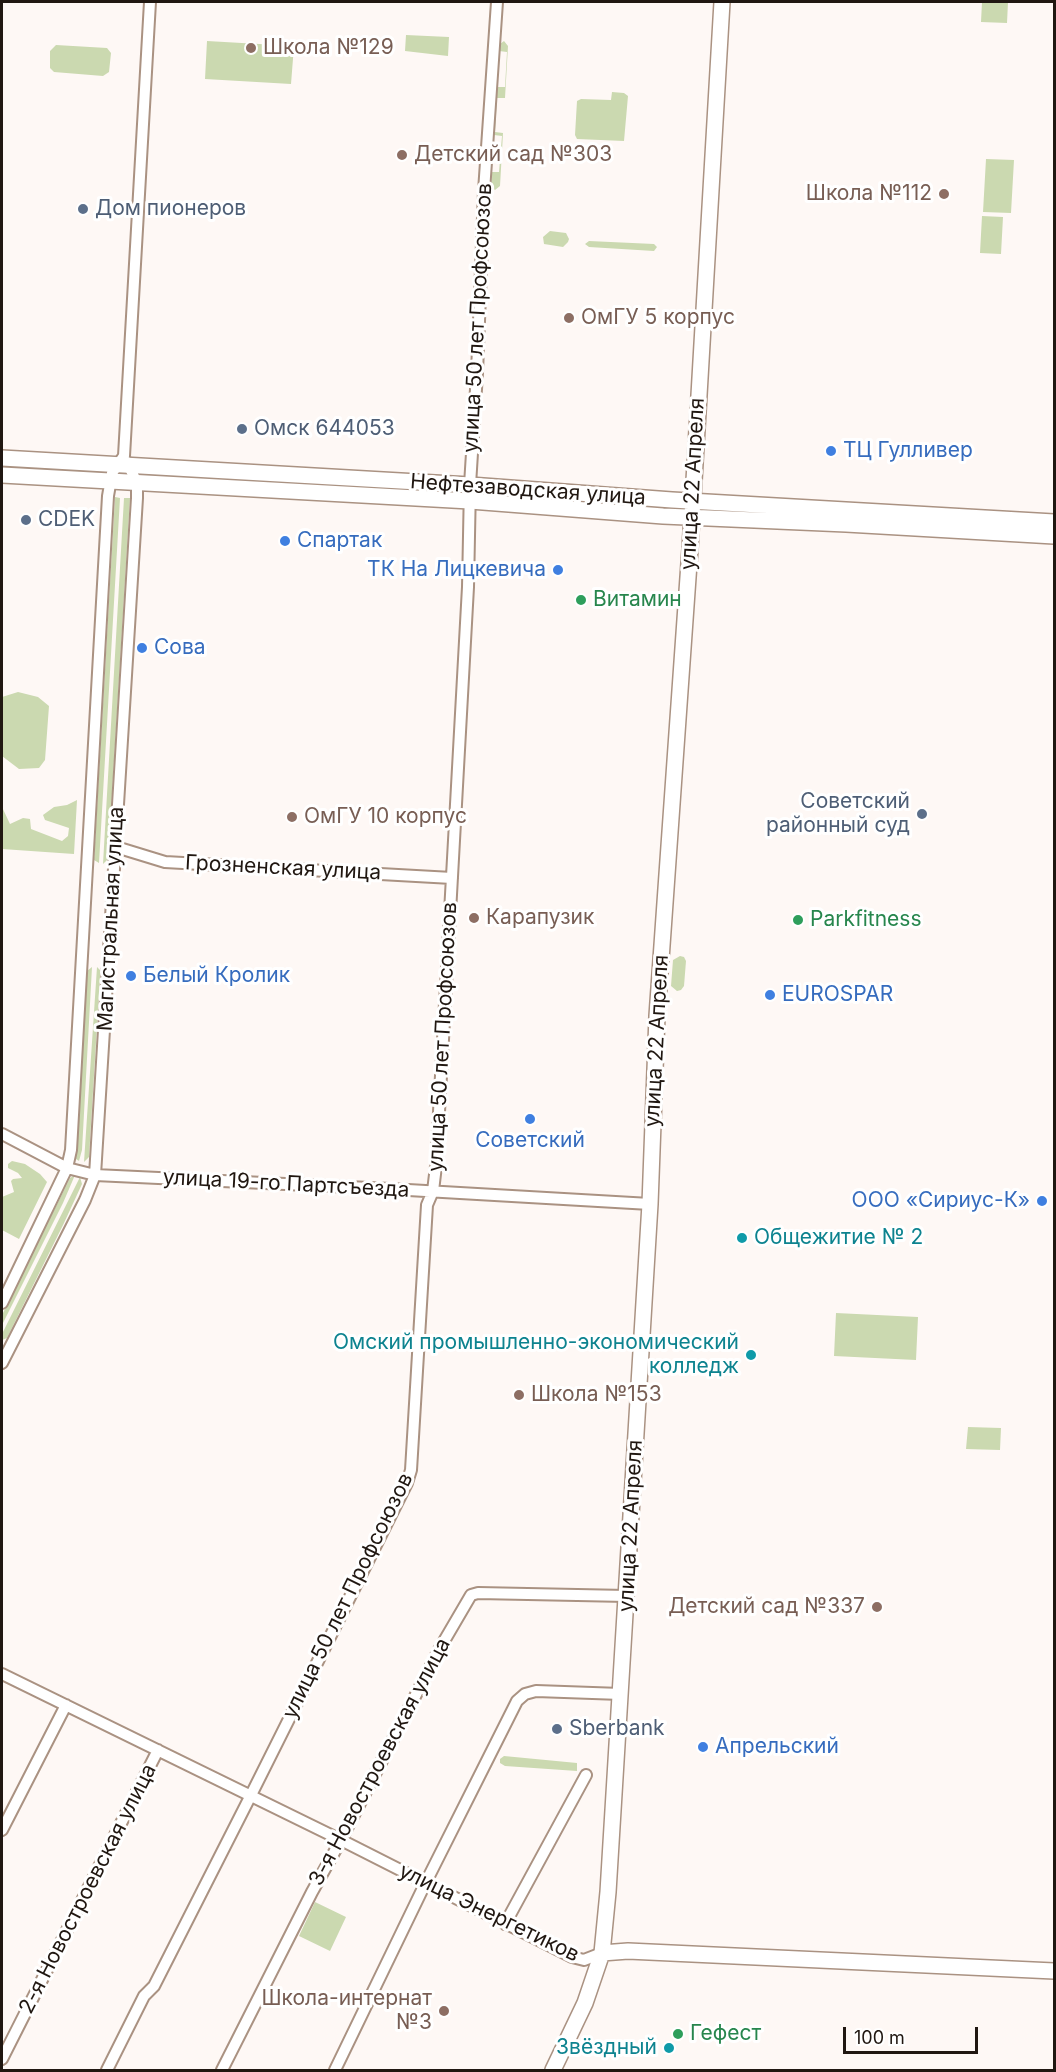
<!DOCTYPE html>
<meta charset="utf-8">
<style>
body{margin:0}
#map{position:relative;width:1056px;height:2072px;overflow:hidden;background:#fef8f5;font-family:Inter,sans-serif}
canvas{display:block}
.frame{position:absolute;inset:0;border:3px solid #201711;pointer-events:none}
.scale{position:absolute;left:843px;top:2027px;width:135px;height:27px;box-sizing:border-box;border:3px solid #201711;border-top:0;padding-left:8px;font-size:18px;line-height:21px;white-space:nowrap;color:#201711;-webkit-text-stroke:4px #fff;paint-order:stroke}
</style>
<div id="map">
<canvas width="1056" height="2072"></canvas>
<div class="frame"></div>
<div class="scale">100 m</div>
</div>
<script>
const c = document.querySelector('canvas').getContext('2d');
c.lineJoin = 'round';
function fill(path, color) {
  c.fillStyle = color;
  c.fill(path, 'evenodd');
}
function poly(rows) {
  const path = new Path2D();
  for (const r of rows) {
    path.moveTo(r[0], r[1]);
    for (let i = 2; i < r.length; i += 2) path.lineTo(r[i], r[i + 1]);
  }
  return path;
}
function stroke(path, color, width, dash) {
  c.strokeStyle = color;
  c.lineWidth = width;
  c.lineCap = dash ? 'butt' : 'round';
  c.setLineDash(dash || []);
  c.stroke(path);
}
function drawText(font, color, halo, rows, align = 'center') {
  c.font = font + ' Inter,sans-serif';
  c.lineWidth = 6;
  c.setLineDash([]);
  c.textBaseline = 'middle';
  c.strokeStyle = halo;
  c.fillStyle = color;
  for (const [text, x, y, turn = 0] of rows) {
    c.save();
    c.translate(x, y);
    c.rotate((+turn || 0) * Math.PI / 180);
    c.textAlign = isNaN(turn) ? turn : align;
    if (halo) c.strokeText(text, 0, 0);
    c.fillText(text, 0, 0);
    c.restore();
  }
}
const green = poly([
 [982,2,1008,2,1007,23,981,22],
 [406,35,449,37,448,56,405,51],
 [207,41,294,46,291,84,205,79],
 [504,41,508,46,505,98,497,98,495,132,503,133,500,186,495,190,491,187,492,172,499,172,502,136,494,135,497,87,505,87,507,52,499,51,500,44],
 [56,45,107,48,111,53,109,72,103,76,54,72,50,68,50,51],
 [612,92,624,93,628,96,624,141,577,139,575,135,577,101,581,99,611,100],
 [986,159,1014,160,1011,213,983,212],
 [982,216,1003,217,1001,254,980,253],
 [550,231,566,233,569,239,568,242,563,247,544,244,543,237],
 [589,241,654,244,657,247,654,251,589,247,585,244],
 [115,497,120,498,99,863,94,860],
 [124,498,130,498,108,859,103,864],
 [18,692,38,697,49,706,45,760,39,768,19,769,2,756,2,697],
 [77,800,74,854,2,849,2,807,10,824,23,818,30,819,31,829,62,841,68,836,69,828,45,820,43,815,54,807,67,805],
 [680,956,684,957,686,961,684,986,681,990,677,991,671,986,673,960],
 [92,967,82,1150,79,1161,76,1159,75,1152,86,978,87,971],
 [97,967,100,970,100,977,89,1157,84,1162],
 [12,1161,25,1164,40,1174,47,1182,19,1239,2,1230,2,1197,14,1192,11,1181,13,1179,22,1178,18,1173,8,1168,8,1164],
 [75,1175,63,1203,2,1325,2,1315,70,1178],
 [80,1177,82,1184,64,1223,7,1338,2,1340,2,1334],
 [836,1313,918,1317,916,1360,834,1356],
 [968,1427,1001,1428,1000,1450,966,1449],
 [504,1756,577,1763,577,1771,505,1766,500,1763,500,1759],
 [315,1902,346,1917,330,1951,299,1936]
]);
const minor = poly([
 [116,847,165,862,452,878],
 [2,1134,67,1168,95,1175,391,1189,650,1204],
 [2,1303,67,1168,71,1150,108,496,112,473,124,456,150,2],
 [2,1363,85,1200,95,1175,137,498,137,483,127,462],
 [2,1674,341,1840,572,1957,584,1960,602,1953],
 [2,1830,66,1705],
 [505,1924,586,1775],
 [2,2059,158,1750],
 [107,2070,144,1996,154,1986,251,1795,407,1483,411,1470,427,1205,433,1191,436,1166,468,587,470,485,477,373,484,191,497,2],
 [222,2070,312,1892,341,1840,440,1648,471,1595,478,1593,627,1596],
 [335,2070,425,1884,517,1701,525,1694,536,1691,621,1694]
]);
const secondary = poly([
 [2,458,470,485,672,500,1054,522],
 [2,475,470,501,663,516,846,524,1054,536],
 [602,1953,628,1951,1054,1971],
 [553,2070,585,2003,602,1953,608,1892,650,1204,657,1016,690,549,722,2]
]);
const markers = [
 [251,48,6,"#8d6e63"],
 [402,155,6,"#8d6e63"],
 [944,194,6,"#8d6e63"],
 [83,209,6,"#5c6f8a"],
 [569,318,6,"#8d6e63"],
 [242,429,6,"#5c6f8a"],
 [831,451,6,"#3f7fe0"],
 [26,520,6,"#5c6f8a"],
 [285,541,6,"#3f7fe0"],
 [558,570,6,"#3f7fe0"],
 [581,600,6,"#2e9e5b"],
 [142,648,6,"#3f7fe0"],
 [922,814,6,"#5c6f8a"],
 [292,817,6,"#8d6e63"],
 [474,918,6,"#8d6e63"],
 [798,920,6,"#2e9e5b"],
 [131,976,6,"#3f7fe0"],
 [770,995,6,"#3f7fe0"],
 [530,1119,6,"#3f7fe0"],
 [1042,1201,6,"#3f7fe0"],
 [742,1238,6,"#0f9aa8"],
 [751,1355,6,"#0f9aa8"],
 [519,1395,6,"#8d6e63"],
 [877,1607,6,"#8d6e63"],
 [557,1729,6,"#5c6f8a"],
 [703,1747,6,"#3f7fe0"],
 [444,2011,6,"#8d6e63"],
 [678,2034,6,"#2e9e5b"],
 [669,2048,6,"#0f9aa8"]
];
const educationNames = [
 ["Школа №129",263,48],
 ["Детский сад №303",414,155],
 ["Школа №112",932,194,"right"],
 ["ОмГУ 5 корпус",581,318],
 ["ОмГУ 10 корпус",304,817],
 ["Карапузик",486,918],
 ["Школа №153",531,1395],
 ["Детский сад №337",865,1607,"right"],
 ["Школа-интернат",432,1999,"right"],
 ["№3",432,2023,"right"]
];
const serviceNames = [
 ["Дом пионеров",95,209],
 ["Омск 644053",254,429],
 ["CDEK",38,520],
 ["Советский",910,802,"right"],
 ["районный суд",910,826,"right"],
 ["Sberbank",569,1729]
];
const streetNames = [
 ["улица 50 лет Профсоюзов",478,318,-87],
 ["улица 22 Апреля",693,484,-87],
 ["Нефтезаводская улица",528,490,4],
 ["Грозненская улица",283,868,3],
 ["Магистральная улица",111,919,-87],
 ["улица 50 лет Профсоюзов",443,1037,-87],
 ["улица 22 Апреля",657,1041,-87],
 ["улица 19-го Партсъезда",286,1184,3],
 ["улица 22 Апреля",631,1526,-87],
 ["улица 50 лет Профсоюзов",348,1596,-64],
 ["3-я Новостроевская улица",380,1762,-62],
 ["2-я Новостроевская улица",88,1889,-63],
 ["улица Энергетиков",489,1913,26]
];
const shopNames = [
 ["ТЦ Гулливер",843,451],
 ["Спартак",297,541],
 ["ТК На Лицкевича",546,570,"right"],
 ["Сова",154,648],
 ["Белый Кролик",143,976],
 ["EUROSPAR",782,995],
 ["Советский",530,1141,"center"],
 ["ООО «Сириус-К»",1030,1201,"right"],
 ["Апрельский",715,1747]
];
const leisureNames = [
 ["Витамин",593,600],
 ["Parkfitness",810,920],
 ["Гефест",690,2034]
];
const cultureNames = [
 ["Общежитие № 2",754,1238,"left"],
 ["Омский промышленно-экономический",739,1343],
 ["колледж",739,1367],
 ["Звёздный",657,2048]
];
fill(green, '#cbd9b0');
stroke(minor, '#aa9282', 14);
stroke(secondary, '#aa9282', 18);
stroke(minor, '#fff', 10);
stroke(secondary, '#fff', 15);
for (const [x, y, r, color] of markers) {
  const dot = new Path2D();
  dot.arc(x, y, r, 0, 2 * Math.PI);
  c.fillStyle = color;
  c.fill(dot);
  stroke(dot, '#fff', 2);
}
drawText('21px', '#785e54', '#fff', educationNames, 'left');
drawText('21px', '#4e5e75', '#fff', serviceNames, 'left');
drawText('21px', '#201711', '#fff', streetNames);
drawText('21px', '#366cbe', '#fff', shopNames, 'left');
drawText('21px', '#27864d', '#fff', leisureNames, 'left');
drawText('21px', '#0d838f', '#fff', cultureNames, 'right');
</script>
